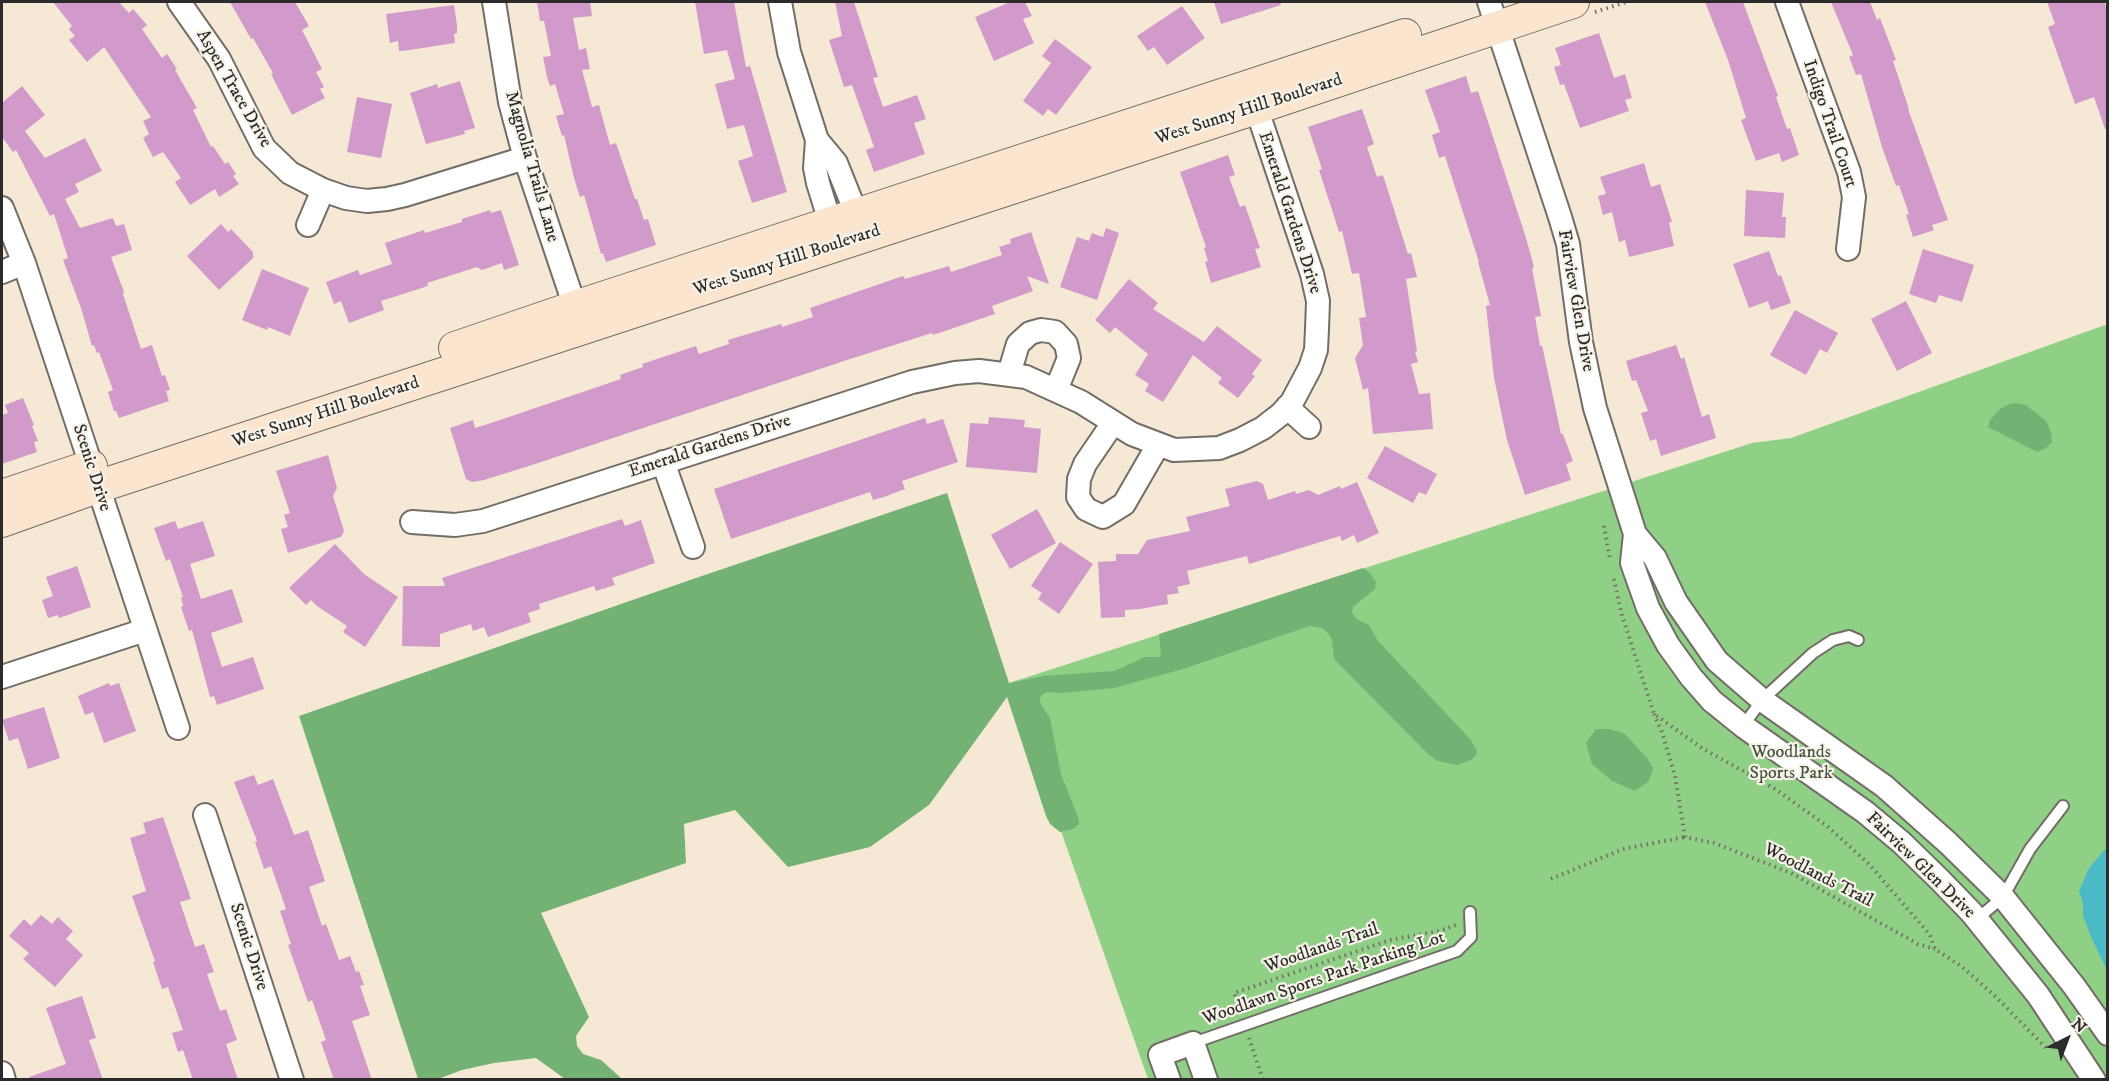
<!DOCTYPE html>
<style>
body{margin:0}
#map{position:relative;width:2109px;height:1081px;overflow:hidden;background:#f5e8d4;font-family:"IM FELL DW Pica",serif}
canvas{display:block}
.frame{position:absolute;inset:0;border:3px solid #2b2b2b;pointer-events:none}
.north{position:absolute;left:2037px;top:1009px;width:60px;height:60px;-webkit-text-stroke:4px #f7f3e8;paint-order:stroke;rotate:42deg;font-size:16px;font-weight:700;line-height:24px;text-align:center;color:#2b2b2b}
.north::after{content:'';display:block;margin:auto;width:21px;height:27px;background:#2b2b2b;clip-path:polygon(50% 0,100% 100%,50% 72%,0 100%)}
</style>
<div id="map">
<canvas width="2109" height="1081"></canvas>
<div class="frame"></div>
<div class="north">N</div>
</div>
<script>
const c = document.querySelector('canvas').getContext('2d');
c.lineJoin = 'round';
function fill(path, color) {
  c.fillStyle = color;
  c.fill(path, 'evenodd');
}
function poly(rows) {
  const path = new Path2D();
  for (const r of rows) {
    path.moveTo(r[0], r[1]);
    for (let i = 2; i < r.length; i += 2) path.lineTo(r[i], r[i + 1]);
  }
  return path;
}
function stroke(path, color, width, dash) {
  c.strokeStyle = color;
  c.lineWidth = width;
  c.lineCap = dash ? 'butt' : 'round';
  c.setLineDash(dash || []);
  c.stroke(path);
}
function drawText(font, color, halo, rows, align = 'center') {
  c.font = font + ' "IM FELL DW Pica",serif';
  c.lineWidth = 4.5;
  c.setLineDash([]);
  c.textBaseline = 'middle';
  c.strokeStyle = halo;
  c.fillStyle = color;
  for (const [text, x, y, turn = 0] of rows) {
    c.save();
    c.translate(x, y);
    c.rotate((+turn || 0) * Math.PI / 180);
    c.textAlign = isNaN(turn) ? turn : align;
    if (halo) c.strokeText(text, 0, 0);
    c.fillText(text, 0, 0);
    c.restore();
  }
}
const green = poly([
 [2105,325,2108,331,2107,1079,1148,1079,1009,683,1752,443,1791,438]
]);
const forest = poly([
 [2016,403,2026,405,2046,421,2051,432,2052,442,2046,448,2037,452,1988,427,1990,420,2000,409,2009,404],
 [947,493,1009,683,1043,676,1114,671,1145,657,1161,657,1159,634,1363,568,1370,573,1376,582,1375,589,1353,607,1352,613,1357,619,1369,625,1378,641,1471,740,1477,751,1476,755,1471,760,1458,765,1438,761,1428,754,1334,659,1332,640,1328,633,1322,628,1310,626,1183,669,1114,688,1062,693,1048,692,1043,694,1040,698,1040,703,1050,718,1061,774,1079,820,1079,824,1073,829,1060,832,1050,824,1046,816,1007,697,929,805,870,847,788,867,735,810,684,824,686,863,541,913,589,1017,576,1036,577,1046,583,1054,601,1060,622,1079,565,1079,536,1058,494,1063,462,1070,438,1079,418,1079,299,716,693,579],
 [1596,729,1610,729,1625,734,1647,758,1653,768,1649,781,1635,791,1612,781,1592,764,1586,743]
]);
const water = poly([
 [2107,847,2107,970,2092,939,2083,916,2083,903,2079,891,2089,868]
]);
const building = poly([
 [53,2,119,2,129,13,133,9,147,25,142,29,162,58,167,54,177,69,175,70,197,108,193,110,211,147,213,146,225,164,228,162,236,174,233,176,239,184,219,197,215,189,190,205,175,182,181,178,163,152,153,157,143,138,149,134,143,121,151,117,104,47,87,62,69,40,75,36,69,29,72,26],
 [230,2,295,2,309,26,302,30,322,69,316,72,324,87,320,89,325,98,292,115,271,74,273,73,253,38,251,39],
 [537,2,590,2,592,16,573,18,579,50,586,48,590,69,582,70,592,107,599,105,610,145,616,143,635,199,637,199,644,220,648,219,656,245,606,262,603,253,601,254,584,195,580,197,574,178,564,135,562,136,556,116,564,114,555,84,550,86,547,77,543,57,551,56,544,21,540,21],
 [695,2,734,2,746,67,750,66,787,192,752,203,738,161,753,156,744,125,727,129,715,84,735,79,727,50,704,54],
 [835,2,854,2,878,77,873,78,883,107,917,95,926,119,914,123,925,154,874,172,866,150,874,147,852,85,844,87,829,40,842,36],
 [1010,2,1025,2,1032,16,1023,19,1034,43,994,61,975,17],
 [1214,2,1280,2,1281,5,1221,24],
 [1705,2,1743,2,1778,96,1776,97,1787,129,1790,128,1799,155,1782,162,1779,153,1756,161,1741,120,1746,118,1728,60],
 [1831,2,1870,2,1877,20,1880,18,1896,60,1893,61,1909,109,1908,109,1948,220,1932,225,1934,230,1913,237,1906,215,1909,214,1899,185,1896,186,1882,147,1861,74,1856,75,1849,57,1853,55],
 [2047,2,2104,2,2108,11,2108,128,2105,129,2094,97,2075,104,2048,27,2055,24],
 [454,5,457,25,457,33,454,34,455,43,403,51,399,51,398,41,390,43,386,14],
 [1182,6,1205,38,1167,65,1154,47,1148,51,1137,36],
 [1599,33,1614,78,1625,74,1632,98,1625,100,1629,111,1580,128,1564,84,1560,85,1554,67,1561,65,1555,48],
 [1055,39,1092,67,1056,115,1048,109,1043,116,1023,101,1051,63,1042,56],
 [1466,76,1471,93,1478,91,1526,238,1534,267,1532,268,1541,316,1535,317,1540,346,1542,345,1561,434,1563,434,1573,461,1566,464,1571,480,1525,495,1507,440,1494,378,1486,306,1490,305,1478,262,1479,262,1445,156,1439,158,1432,135,1440,132,1425,90],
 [460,81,475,128,464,131,465,134,426,144,410,93,437,84,438,88],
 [22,86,45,115,25,131,45,158,85,138,102,171,75,184,79,192,65,199,80,228,113,218,116,226,124,224,132,250,111,257,124,292,123,294,141,349,152,345,162,376,165,375,170,390,166,391,169,401,119,418,116,411,114,411,108,392,113,390,99,352,97,353,94,345,92,346,81,308,63,260,68,258,54,214,50,216,16,150,13,152,2,137,2,103],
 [357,97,392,104,381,158,347,152],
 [1362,109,1374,144,1367,147,1377,177,1383,175,1408,254,1411,253,1417,277,1406,279,1417,351,1415,352,1418,362,1411,364,1419,394,1430,393,1433,429,1373,434,1368,388,1363,390,1355,358,1363,345,1359,318,1366,317,1359,273,1352,274,1342,231,1339,232,1333,213,1319,170,1322,169,1308,127],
 [1228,155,1235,175,1229,177,1240,207,1245,205,1260,248,1255,249,1261,267,1211,283,1205,262,1208,261,1204,248,1206,247,1180,172],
 [1644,163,1651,187,1660,184,1672,222,1669,222,1674,246,1629,257,1625,240,1619,242,1612,212,1603,215,1598,196,1606,194,1600,177],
 [1746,190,1784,193,1782,217,1786,217,1785,238,1744,236],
 [490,210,491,213,501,210,519,265,504,270,502,263,482,270,477,267,427,283,428,286,381,301,384,310,349,323,341,301,334,304,326,282,358,270,360,275,392,264,385,243,424,230,425,233,462,222,462,219],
 [221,224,228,232,231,229,253,252,253,258,219,290,187,256],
 [1106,228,1119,233,1097,300,1060,287,1077,237,1089,241,1092,233,1103,237],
 [1031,232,1049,284,1027,276,1033,291,992,306,995,314,933,335,932,333,847,360,529,466,484,480,472,482,466,479,450,428,473,420,475,428,488,424,621,379,620,375,643,367,642,364,696,346,699,354,729,344,728,340,781,324,782,327,813,317,810,308,903,276,905,279,949,266,951,272,1002,255,999,247,1011,243,1010,239],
 [1923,249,1974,265,1962,302,1939,295,1936,303,1909,294],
 [1769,251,1778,276,1781,275,1791,303,1771,310,1768,301,1749,308,1733,264],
 [262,269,309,288,290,336,268,327,267,330,242,320],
 [1129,279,1158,303,1153,309,1204,342,1217,326,1262,360,1252,374,1255,376,1238,398,1218,383,1222,378,1193,355,1163,402,1145,391,1149,384,1135,375,1148,354,1115,327,1110,333,1095,320],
 [1906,301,1932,353,1897,371,1871,319],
 [1795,310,1838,333,1827,353,1820,349,1806,375,1770,355],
 [1676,345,1681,359,1684,357,1702,417,1709,414,1716,438,1661,456,1656,439,1650,441,1641,413,1648,411,1636,380,1632,381,1626,361],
 [23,398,34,425,32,426,38,441,34,442,37,452,2,464,2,415,8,413,5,405],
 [989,417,1025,420,1024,427,1041,429,1037,473,966,467,970,423,988,424],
 [925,418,927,424,943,419,958,462,902,481,905,489,884,497,873,500,870,492,731,539,714,489],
 [1385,446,1437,474,1426,495,1419,492,1413,503,1367,478],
 [328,455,337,488,333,496,344,531,341,537,288,553,281,529,288,527,284,515,290,513,276,471],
 [1257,481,1263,484,1268,500,1295,491,1296,494,1309,490,1318,495,1340,486,1341,489,1357,482,1379,533,1357,543,1354,535,1342,541,1340,536,1249,564,1247,556,1187,571,1190,584,1177,587,1179,593,1167,595,1168,604,1140,609,1125,610,1125,617,1101,618,1098,562,1116,561,1116,554,1138,554,1147,540,1190,531,1186,517,1230,506,1225,489],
 [1037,509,1056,543,1010,569,991,535],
 [622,519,625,526,641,520,655,563,612,578,615,585,596,591,594,586,539,604,540,609,528,613,531,622,488,637,484,627,473,631,471,624,440,634,440,647,402,646,403,586,445,586,442,578],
 [175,521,178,529,203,521,215,556,190,564,201,599,232,589,243,622,211,633,222,667,253,657,264,689,217,705,214,696,210,697,192,630,189,631,181,607,183,606,181,597,183,597,170,559,166,561,154,528],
 [1060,542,1093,564,1059,614,1038,599,1042,593,1031,586],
 [335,544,364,574,398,597,365,647,343,632,347,626,317,606,311,600,306,605,289,588],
 [77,566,91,607,59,618,58,615,48,618,42,600,53,596,46,577],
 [109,683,110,686,119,683,136,731,104,743,93,712,85,715,78,696],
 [44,707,60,758,28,769,18,738,9,741,2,720],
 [254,775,258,785,273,779,294,835,308,830,325,881,309,887,322,926,326,924,339,960,350,956,356,972,359,971,364,985,360,986,370,1015,352,1021,372,1080,334,1080,321,1042,326,1040,312,1000,308,1002,288,945,291,944,280,911,286,909,271,866,264,869,255,842,257,841,234,782],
 [163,817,191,899,180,902,195,947,204,944,214,972,207,974,220,1011,226,1009,237,1040,226,1044,238,1080,193,1080,183,1050,178,1052,172,1033,183,1030,168,987,162,989,153,962,155,961,132,896,146,891,130,838,146,833,143,823],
 [41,915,52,924,58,917,73,931,66,939,83,955,55,987,23,959,29,953,9,936,24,919,31,926],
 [82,996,96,1038,89,1040,103,1080,30,1080,29,1077,66,1064,46,1008]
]);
const path = poly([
 [1595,12,1626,2],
 [1604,526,1610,560],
 [1614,579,1621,612,1654,714,1702,748,1775,789,1827,826,1869,864,1930,935,1935,949,1961,966,1994,995,2046,1048],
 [1654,714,1662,732,1675,776,1685,837,1714,843,1791,873,1918,944,1935,949],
 [1551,879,1623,849,1685,837],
 [1241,1013,1234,993,1390,940,1439,931,1456,925],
 [1249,1038,1263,1080]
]);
const lane = poly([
 [1743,726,1762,700,1813,653,1833,640,1849,636,1858,640],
 [1977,919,2003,897,2030,849,2063,806],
 [1193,1043,1457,951,1471,937,1470,912]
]);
const street = poly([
 [179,2,219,59,264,148,290,173,323,190,346,198,367,201,387,199,405,195,525,158],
 [494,2,510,102,525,158,579,319],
 [780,2,789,52,817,140,815,168,818,183,835,238],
 [1489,2,1560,217,1568,244,1581,342,1595,408,1635,534,1632,563,1648,608,1668,645,1691,677,1712,701,1743,726,1865,812,1901,842,1939,879,1971,912,2038,995,2094,1080],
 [1787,2,1849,172,1854,197,1848,249],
 [817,140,836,163,862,228],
 [2,208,24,263,178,728],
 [308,225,323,190],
 [2,272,24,263],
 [1009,374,1018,344,1030,333,1041,330,1055,332,1066,344,1069,358,1056,390],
 [1287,407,1309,427],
 [1113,423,1085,464,1079,479,1078,497,1086,509,1103,517,1124,504,1158,445],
 [663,462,693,547],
 [412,522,455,525,483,521,912,382,955,373,979,371,1026,377,1081,402,1132,434,1174,450,1219,448,1240,440,1263,428,1281,414,1292,402,1310,368,1316,350,1317,329,1318,301,1312,274,1252,95],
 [1635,534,1655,558,1676,602,1717,661,1762,700,1884,786,1948,843,2003,897,2074,986,2108,1034],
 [2,677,145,630],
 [205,815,292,1080],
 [2,1073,4,1080],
 [1169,1080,1160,1055,1193,1043,1206,1080]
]);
const secondary = poly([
 [455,348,575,307,1405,35],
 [2,496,91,466],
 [2,521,97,487,1256,108,1573,2]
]);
const streetNames = [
 ["Aspen Trace Drive",233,89,60],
 ["West Sunny Hill Boulevard",1249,110,-18],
 ["Indigo Trail Court",1829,124,71],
 ["Magnolia Trails Lane",531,167,74],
 ["Emerald Gardens Drive",1289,213,72],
 ["West Sunny Hill Boulevard",787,261,-18],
 ["Fairview Glen Drive",1575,301,80],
 ["West Sunny Hill Boulevard",326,413,-18],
 ["Emerald Gardens Drive",710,447,-18],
 ["Scenic Drive",91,468,72],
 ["Fairview Glen Drive",1920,866,44],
 ["Woodlands Trail",1818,876,27],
 ["Scenic Drive",248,947,72],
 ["Woodlands Trail",1322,949,-19],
 ["Woodlawn Sports Park Parking Lot",1324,979,-19]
];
const parkNames = [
 ["Woodlands",1791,753],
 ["Sports Park",1791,774]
];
fill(green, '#90d086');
fill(forest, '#74b273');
fill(water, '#4cbac6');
fill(building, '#d29acb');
stroke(lane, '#726d66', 14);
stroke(street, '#726d66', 26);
stroke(secondary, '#726d66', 34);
stroke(path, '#726d66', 4, [1.5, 4.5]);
stroke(lane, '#fff', 10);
stroke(street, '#fff', 22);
stroke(secondary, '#fbe5cf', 32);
drawText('18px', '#2b2b2b', '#f7f3e8', streetNames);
drawText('18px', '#445442', '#f7f3e8', parkNames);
</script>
